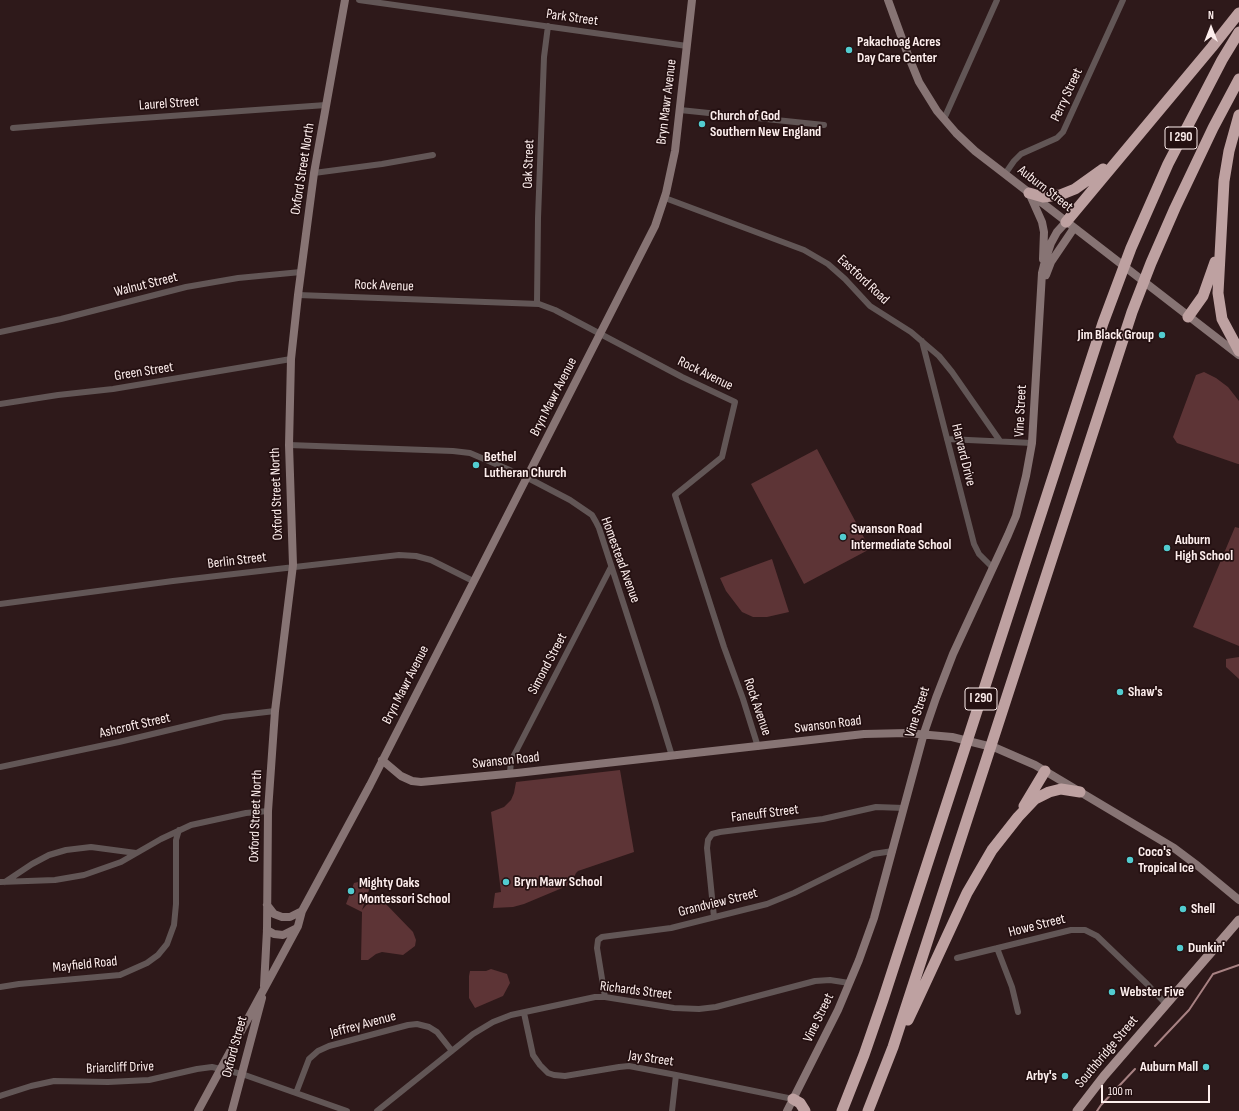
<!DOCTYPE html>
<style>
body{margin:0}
#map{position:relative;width:1239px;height:1111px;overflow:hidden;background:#2e191a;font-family:"Sofia Sans Condensed",sans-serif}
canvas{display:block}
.north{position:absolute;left:1191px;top:8px;width:40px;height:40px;-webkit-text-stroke:3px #241011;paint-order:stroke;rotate:0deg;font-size:11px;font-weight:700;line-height:16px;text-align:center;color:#fdeeed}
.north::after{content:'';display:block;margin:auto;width:14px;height:18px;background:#fdeeed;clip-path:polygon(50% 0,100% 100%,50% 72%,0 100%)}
.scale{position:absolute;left:1101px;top:1085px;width:109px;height:18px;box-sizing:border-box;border:2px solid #fdeeed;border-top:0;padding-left:5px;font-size:12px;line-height:14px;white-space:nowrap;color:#fdeeed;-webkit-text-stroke:3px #241011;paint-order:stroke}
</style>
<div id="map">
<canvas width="1239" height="1111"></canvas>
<div class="north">N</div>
<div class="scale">100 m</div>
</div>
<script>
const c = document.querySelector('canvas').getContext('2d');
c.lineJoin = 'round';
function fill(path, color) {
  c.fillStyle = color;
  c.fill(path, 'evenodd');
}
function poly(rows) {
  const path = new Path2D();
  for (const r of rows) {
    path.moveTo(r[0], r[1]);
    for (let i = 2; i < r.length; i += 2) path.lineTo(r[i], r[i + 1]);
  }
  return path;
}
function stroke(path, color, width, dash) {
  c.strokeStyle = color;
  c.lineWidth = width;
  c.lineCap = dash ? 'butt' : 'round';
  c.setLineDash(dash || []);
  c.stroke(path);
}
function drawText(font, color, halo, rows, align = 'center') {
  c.font = font + ' "Sofia Sans Condensed",sans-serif';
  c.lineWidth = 3.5;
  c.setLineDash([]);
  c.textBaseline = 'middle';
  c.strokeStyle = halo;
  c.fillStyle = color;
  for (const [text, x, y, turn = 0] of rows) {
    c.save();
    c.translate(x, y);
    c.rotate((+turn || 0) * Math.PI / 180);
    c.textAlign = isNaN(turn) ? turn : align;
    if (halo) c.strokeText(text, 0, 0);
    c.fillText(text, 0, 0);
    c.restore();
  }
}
const green = poly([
 [1204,372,1216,378,1228,387,1239,401,1239,464,1238,464,1177,443,1173,437,1196,375],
 [817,449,870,549,804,584,751,484],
 [1235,527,1239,528,1239,646,1193,627],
 [772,559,789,612,767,617,753,617,742,612,726,591,720,578],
 [1239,657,1239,679,1226,667,1226,659],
 [620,770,634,852,578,871,576,873,574,877,567,886,524,904,513,907,493,908,495,893,501,892,491,812,504,807,511,800,514,793,516,782],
 [362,881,371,884,362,910,368,903,384,902,413,932,416,940,415,946,403,955,382,952,376,954,368,960,361,960,362,912,346,904,354,883],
 [491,969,507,974,510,983,503,996,475,1008,469,998,469,976,470,971,486,971]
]);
const stream = poly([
 [1155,1046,1189,1010,1213,974,1239,965],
 [1097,1111,1101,1105,1135,1069]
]);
const street = poly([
 [359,0,687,46],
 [680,110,824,125],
 [944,119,997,0],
 [13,128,100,121,326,105],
 [314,173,382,164,433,155],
 [1005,174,1014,161,1021,154,1057,138,1063,132,1123,0],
 [665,198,804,250,828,264,845,279,870,306,911,332,939,356,952,372,1000,441],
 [298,295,539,304,555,310,682,377,735,402,722,457,675,495,724,647,743,699,758,747],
 [537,303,538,218,544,57,548,26],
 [0,332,61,319,186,287,238,278,301,272],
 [922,341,974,544,979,554,993,568],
 [0,404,58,395,113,389,291,359],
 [947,439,1032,443],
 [289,445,453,451,470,453,526,477,570,500,592,515,596,522,599,528,655,701,672,756],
 [0,604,173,581,399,555,416,556,431,560,473,581],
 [0,767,119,742,224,717,275,711],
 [510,773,511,761,611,567],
 [0,882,55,880,84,875,121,862,161,839,191,825,246,813,268,811],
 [5,882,32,864,49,855,66,850,91,847,136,853],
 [714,917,707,848,708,840,712,834,720,832,823,819,876,807,904,808],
 [997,948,1012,987,1018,1012],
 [957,958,1071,930,1085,930,1097,936,1147,984,1166,1004],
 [0,987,19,984,120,975,147,963,158,955,167,944,174,925,176,904,176,840,179,830],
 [605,997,597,948,598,940,602,937,671,928,767,904,794,893,873,854,893,851],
 [524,1013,533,1055,540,1065,548,1073,554,1075,565,1076,619,1067,629,1066,676,1075,793,1099],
 [296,1093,309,1059,318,1051,329,1046,408,1025,417,1024,429,1027,437,1032,452,1051],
 [0,1096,31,1086,54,1081,108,1082,149,1080,197,1069,212,1067,242,1074,347,1111],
 [377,1111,473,1034,493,1022,511,1015,595,997,605,997,674,1008,699,1009,716,1007,815,981,830,980,849,983],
 [672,1111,676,1075]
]);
const secondary = poly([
 [888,0,908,55,919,82,937,111,956,133,975,151,1001,171,1239,355],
 [1030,195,1042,222,1044,232,1043,259],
 [1046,275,1051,262,1074,228],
 [382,760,401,776,412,781,421,782,517,773,864,734,907,733,952,737,996,748,1035,765,1174,848,1198,866,1239,900],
 [267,905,274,914,282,917,290,917,302,911],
 [267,930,274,934,283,935,295,929],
 [264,986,267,930,268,811,275,711,293,565,289,445,291,359,298,295,314,173,345,0],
 [198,1111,298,926,302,911,370,785,655,226,666,193,675,151,692,0],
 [232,1111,262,998],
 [787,1111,838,1010,859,960,874,918,924,733,936,698,953,654,1008,535,1016,516,1026,476,1032,443,1042,273,1045,261,1051,243,1057,232,1066,222]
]);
const primary = poly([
 [1077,1111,1104,1076,1239,920]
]);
const highway = poly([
 [1239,115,1229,151,1224,181,1218,293,1222,319,1239,351],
 [1029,193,1043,197,1060,195,1075,189,1103,169],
 [1066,222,1212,47,1239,13],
 [1188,317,1203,296,1215,262],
 [1024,806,1045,771],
 [908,1020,917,1001,967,893,992,850,1018,817,1035,799,1049,792,1061,789,1080,792],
 [793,1099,800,1103,805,1111],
 [842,1111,864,1055,883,1000,1103,323,1131,248,1168,164,1222,60,1239,32],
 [868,1111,893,1047,1132,312,1151,263,1175,208,1213,128,1239,79]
]);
const markers = [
 [849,50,4,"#52ccd0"],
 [702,124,4,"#52ccd0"],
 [1162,335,4,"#52ccd0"],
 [476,465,4,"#52ccd0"],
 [843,537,4,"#52ccd0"],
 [1167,548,4,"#52ccd0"],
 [1120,692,4,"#52ccd0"],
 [1130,860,4,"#52ccd0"],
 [506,882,4,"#52ccd0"],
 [351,891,4,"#52ccd0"],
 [1183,909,4,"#52ccd0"],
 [1180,948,4,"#52ccd0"],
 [1112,992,4,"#52ccd0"],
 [1206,1067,4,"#52ccd0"],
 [1065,1076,4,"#52ccd0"]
];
const shields = [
 [1181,138,32],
 [981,699,32]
];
const shieldNames = [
 ["I 290",1181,138],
 ["I 290",981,699]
];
const streetNames = [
 ["Park Street",572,18,8],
 ["Perry Street",1067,95,-65],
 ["Bryn Mawr Avenue",667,102,-83],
 ["Laurel Street",169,104,-4],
 ["Oak Street",529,164,-88],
 ["Oxford Street North",303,169,-81],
 ["Auburn Street",1045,189,38],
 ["Eastford Road",863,280,43],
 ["Walnut Street",146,285,-14],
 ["Rock Avenue",384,286,2],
 ["Green Street",144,372,-9],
 ["Rock Avenue",705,374,26],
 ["Bryn Mawr Avenue",554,397,-63],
 ["Vine Street",1021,411,-87],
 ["Harvard Drive",963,455,76],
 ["Oxford Street North",277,494,-92],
 ["Homestead Avenue",620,560,70],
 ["Berlin Street",237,561,-7],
 ["Simond Street",548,664,-62],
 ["Bryn Mawr Avenue",406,685,-63],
 ["Rock Avenue",757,707,71],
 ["Vine Street",918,712,-72],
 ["Swanson Road",828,725,-7],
 ["Ashcroft Street",135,726,-13],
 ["Swanson Road",506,761,-6],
 ["Faneuff Street",765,814,-7],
 ["Oxford Street North",256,816,-88],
 ["Grandview Street",718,903,-14],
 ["Howe Street",1037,926,-14],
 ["Mayfield Road",85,965,-6],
 ["Richards Street",636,991,7],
 ["Vine Street",819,1018,-64],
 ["Jeffrey Avenue",363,1025,-15],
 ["Oxford Street",235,1047,-75],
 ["Southbridge Street",1107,1052,-50],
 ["Jay Street",651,1059,8],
 ["Briarcliff Drive",120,1068,-2]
];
const poiNames = [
 ["Pakachoag Acres",857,42],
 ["Day Care Center",857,58],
 ["Church of God",710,116],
 ["Southern New England",710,132],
 ["Jim Black Group",1154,335,"right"],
 ["Bethel",484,457],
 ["Lutheran Church",484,473],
 ["Swanson Road",851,529],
 ["Intermediate School",851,545],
 ["Auburn",1175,540],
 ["High School",1175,556],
 ["Shaw's",1128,692],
 ["Coco's",1138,852],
 ["Tropical Ice",1138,868],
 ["Bryn Mawr School",514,882],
 ["Mighty Oaks",359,883],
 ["Montessori School",359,899],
 ["Shell",1191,909],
 ["Dunkin'",1188,948],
 ["Webster Five",1120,992],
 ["Auburn Mall",1198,1067,"right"],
 ["Arby's",1057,1076,"right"]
];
fill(green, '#5d3436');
stroke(stream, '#a88283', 2);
stroke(street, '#625656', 6);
stroke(secondary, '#877474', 8);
stroke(primary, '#a48c8c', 9);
stroke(highway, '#bea1a1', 11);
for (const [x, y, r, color] of markers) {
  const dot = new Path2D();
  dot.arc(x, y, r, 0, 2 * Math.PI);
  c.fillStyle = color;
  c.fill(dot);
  stroke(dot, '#241011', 1.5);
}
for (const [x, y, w] of shields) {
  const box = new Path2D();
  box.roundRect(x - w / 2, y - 11, w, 22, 3);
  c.fillStyle = '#241011';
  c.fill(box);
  stroke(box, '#fdeeed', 1);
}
drawText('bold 13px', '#fdeeed', null, shieldNames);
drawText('14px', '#fdeeed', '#241011', streetNames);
drawText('bold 14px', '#fdeeed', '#241011', poiNames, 'left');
</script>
